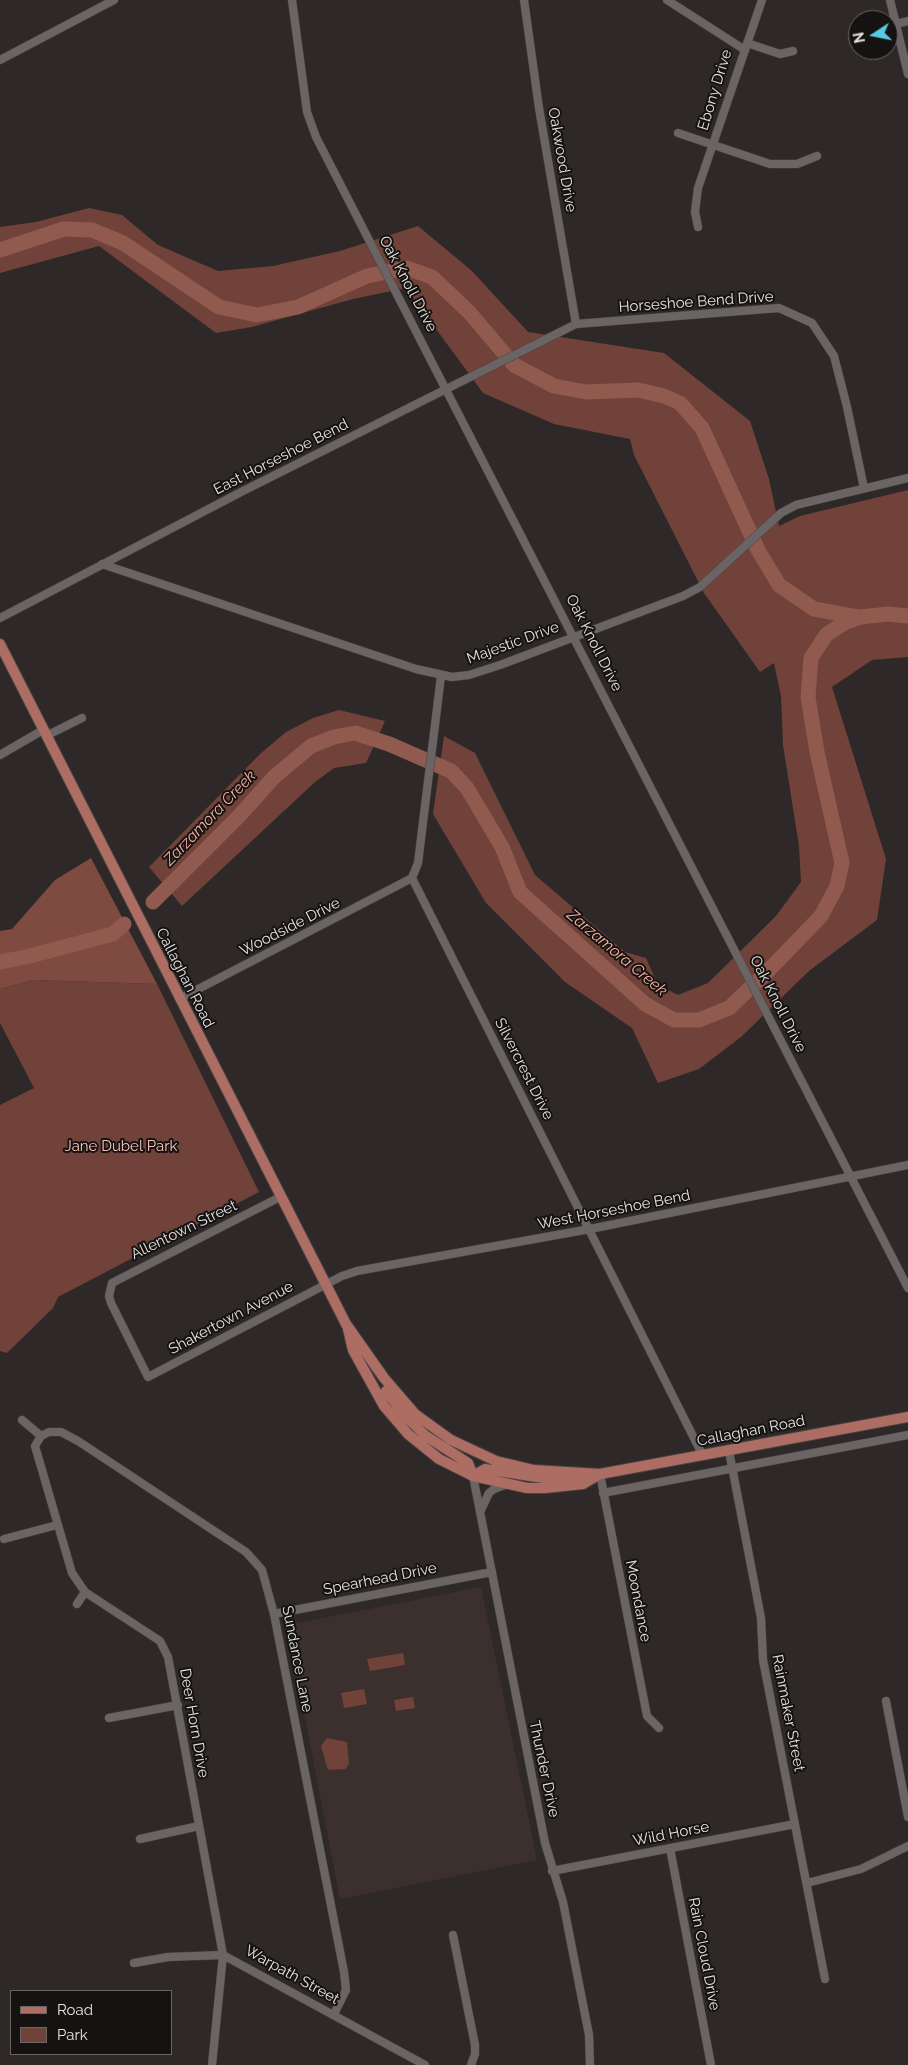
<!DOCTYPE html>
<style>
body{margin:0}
#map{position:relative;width:908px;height:2065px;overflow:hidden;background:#2e2928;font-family:Raleway,sans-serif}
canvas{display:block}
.legend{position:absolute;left:10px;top:1990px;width:162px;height:65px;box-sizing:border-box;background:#151312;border:1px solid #686665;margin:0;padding:6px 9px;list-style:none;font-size:15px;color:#e5e2e1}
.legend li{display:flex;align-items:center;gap:10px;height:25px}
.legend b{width:25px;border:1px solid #686665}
.north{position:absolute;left:848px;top:10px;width:50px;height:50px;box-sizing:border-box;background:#151312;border:1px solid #686665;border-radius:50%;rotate:259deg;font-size:14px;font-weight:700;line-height:20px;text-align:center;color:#e5e2e1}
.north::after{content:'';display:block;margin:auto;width:18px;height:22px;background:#55cae0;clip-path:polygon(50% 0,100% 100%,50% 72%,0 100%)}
</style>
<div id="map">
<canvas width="908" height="2065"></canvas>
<ul class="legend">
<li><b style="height:6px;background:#ad6d62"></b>Road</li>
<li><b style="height:14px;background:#714239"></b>Park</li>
</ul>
<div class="north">N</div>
</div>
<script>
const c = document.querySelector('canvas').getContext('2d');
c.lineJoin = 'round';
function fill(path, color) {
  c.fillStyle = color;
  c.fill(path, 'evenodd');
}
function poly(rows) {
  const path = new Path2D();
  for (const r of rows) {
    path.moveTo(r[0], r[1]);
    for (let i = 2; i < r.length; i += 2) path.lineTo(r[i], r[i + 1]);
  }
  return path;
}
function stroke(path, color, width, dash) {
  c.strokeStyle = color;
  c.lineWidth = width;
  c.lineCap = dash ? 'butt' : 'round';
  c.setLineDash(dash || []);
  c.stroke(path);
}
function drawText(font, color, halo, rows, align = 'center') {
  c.font = font + ' Raleway,sans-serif';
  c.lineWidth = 4;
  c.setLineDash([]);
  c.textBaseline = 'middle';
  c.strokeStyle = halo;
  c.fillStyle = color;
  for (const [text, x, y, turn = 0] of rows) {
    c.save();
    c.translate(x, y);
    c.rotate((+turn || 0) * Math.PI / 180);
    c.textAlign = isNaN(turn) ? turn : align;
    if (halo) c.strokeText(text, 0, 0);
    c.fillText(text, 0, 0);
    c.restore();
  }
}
const built = poly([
 [481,1587,537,1860,340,1899,287,1625]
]);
const green = poly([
 [89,208,122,215,158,245,218,271,273,266,340,251,418,226,472,271,528,332,664,353,750,421,769,479,779,526,800,516,908,490,908,657,872,660,832,687,886,859,877,920,809,971,741,1037,699,1069,658,1083,632,1028,565,982,486,903,433,814,444,736,475,753,535,875,625,952,646,958,658,985,678,995,708,983,776,916,801,882,799,846,783,745,781,696,774,663,760,672,704,593,634,455,630,439,554,424,483,393,406,288,353,299,252,327,216,333,99,246,0,273,0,227,36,222],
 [339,710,385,721,366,763,334,768,315,782,182,906,149,867,260,754,286,732,313,718],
 [33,980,157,984,259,1192,58,1297,53,1308,7,1353,0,1351,0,1105,34,1088,0,1023,0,989],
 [403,1653,405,1665,370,1671,367,1659],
 [364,1689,367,1704,344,1708,341,1693],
 [413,1697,415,1708,396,1711,394,1700],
 [327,1738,347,1742,349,1764,345,1769,329,1770,327,1767,321,1746]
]);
const forest = poly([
 [91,858,157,984,33,980,0,989,0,931,12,929,55,880]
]);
const river = poly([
 [0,250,64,229,92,230,123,243,219,307,257,315,298,307,367,276,407,268,432,277,469,312,514,365,554,386,586,392,638,390,664,396,680,403,702,428,758,550,779,585,814,609,858,617],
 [153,902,240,815,274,777,311,746,334,737,355,733,389,744,451,771,467,788,502,847,520,892,645,1004,674,1020,699,1020,729,1008,768,971,821,916,837,886,842,863,817,752,808,697,811,658,826,635,844,623,860,617,888,614,908,616],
 [0,962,26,957,113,934,124,924]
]);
const minor = poly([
 [292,0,307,112,316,137,908,1288],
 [524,0,539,108,576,324],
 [667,0,745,50],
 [890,0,908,74],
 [896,24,908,21],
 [747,43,780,54,793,51],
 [0,60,114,0],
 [678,133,770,164,797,164,817,156],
 [698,227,695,212,698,188,762,0],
 [102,564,416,669,452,677,469,675,500,665,683,596,700,587,781,513,796,505,908,478],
 [0,618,243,491,576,324,779,308,812,323,834,356,847,407,864,488],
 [441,676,418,863,412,878,703,1456],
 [46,736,82,718],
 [0,755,43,730],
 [179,999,412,878],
 [280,1197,112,1283,109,1296,111,1303,148,1377,342,1276,357,1271,590,1229,908,1165],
 [22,1420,41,1436],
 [729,1451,761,1618,763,1660,825,1979],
 [600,1474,647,1716,659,1728],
 [473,1476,545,1843,563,1902,589,2035,590,2065],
 [603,1493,908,1435],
 [481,1510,489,1493,494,1489,505,1485],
 [4,1539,57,1525],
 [77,1604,85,1592],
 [274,1614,492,1572],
 [886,1701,908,1817],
 [109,1718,178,1705],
 [140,1839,199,1826],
 [670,1848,711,2065],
 [552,1871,795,1824],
 [807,1883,861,1869,908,1846],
 [453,1935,475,2045,475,2054,471,2065],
 [134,1963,168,1957,223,1955,425,2065],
 [212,2065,223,1955,168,1657,160,1641,85,1592,72,1573,35,1446,41,1436,49,1432,61,1432,78,1441,246,1552,262,1570,274,1614,344,1972,346,1990,334,2014]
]);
const major = poly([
 [0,644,346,1324,384,1378,415,1414,451,1440,496,1461,534,1470,600,1474,908,1417],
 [348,1329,353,1350,384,1406,408,1434,439,1459,473,1476,527,1488,545,1488,583,1484,600,1474],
 [386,1391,404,1415,426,1436,468,1463,473,1476,485,1469,550,1479,581,1477,588,1474]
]);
const streetNames = [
 ["Ebony Drive",715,90,-73],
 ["Oakwood Drive",562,160,80],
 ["Oak Knoll Drive",408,284,62],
 ["Horseshoe Bend Drive",696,302,-4],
 ["East Horseshoe Bend",281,457,-27],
 ["Majestic Drive",513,643,-20],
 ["Oak Knoll Drive",594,643,63],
 ["Woodside Drive",290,927,-27],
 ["Callaghan Road",185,978,63],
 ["Oak Knoll Drive",778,1004,63],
 ["Silvercrest Drive",524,1069,63],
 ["West Horseshoe Bend",614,1210,-11],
 ["Allentown Street",184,1230,-26],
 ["Shakertown Avenue",231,1318,-28],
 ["Callaghan Road",751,1431,-11],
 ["Spearhead Drive",380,1579,-11],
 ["Moondance",638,1601,79],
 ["Sundance Lane",297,1659,79],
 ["Rainmaker Street",788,1713,79],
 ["Deer Horn Drive",194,1723,80],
 ["Thunder Drive",544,1769,78],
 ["Wild Horse",671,1834,-11],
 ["Rain Cloud Drive",704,1954,79],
 ["Warpath Street",292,1975,29]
];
const parkNames = [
 ["Jane Dubel Park",121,1146]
];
const waterNames = [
 ["Zarzamora Creek",210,818,-46],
 ["Zarzamora Creek",617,953,40]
];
fill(built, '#3b302d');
fill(green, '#714239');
fill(forest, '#7f4a3f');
stroke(river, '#915a4f', 15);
stroke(minor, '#484443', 9);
stroke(major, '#484443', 12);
stroke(minor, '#6a6564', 8);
stroke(major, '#ad6d62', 10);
drawText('15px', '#e5e2e1', '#151312', streetNames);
drawText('15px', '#fbc6ba', '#151312', parkNames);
drawText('italic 16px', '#f5b0a1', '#151312', waterNames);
</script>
